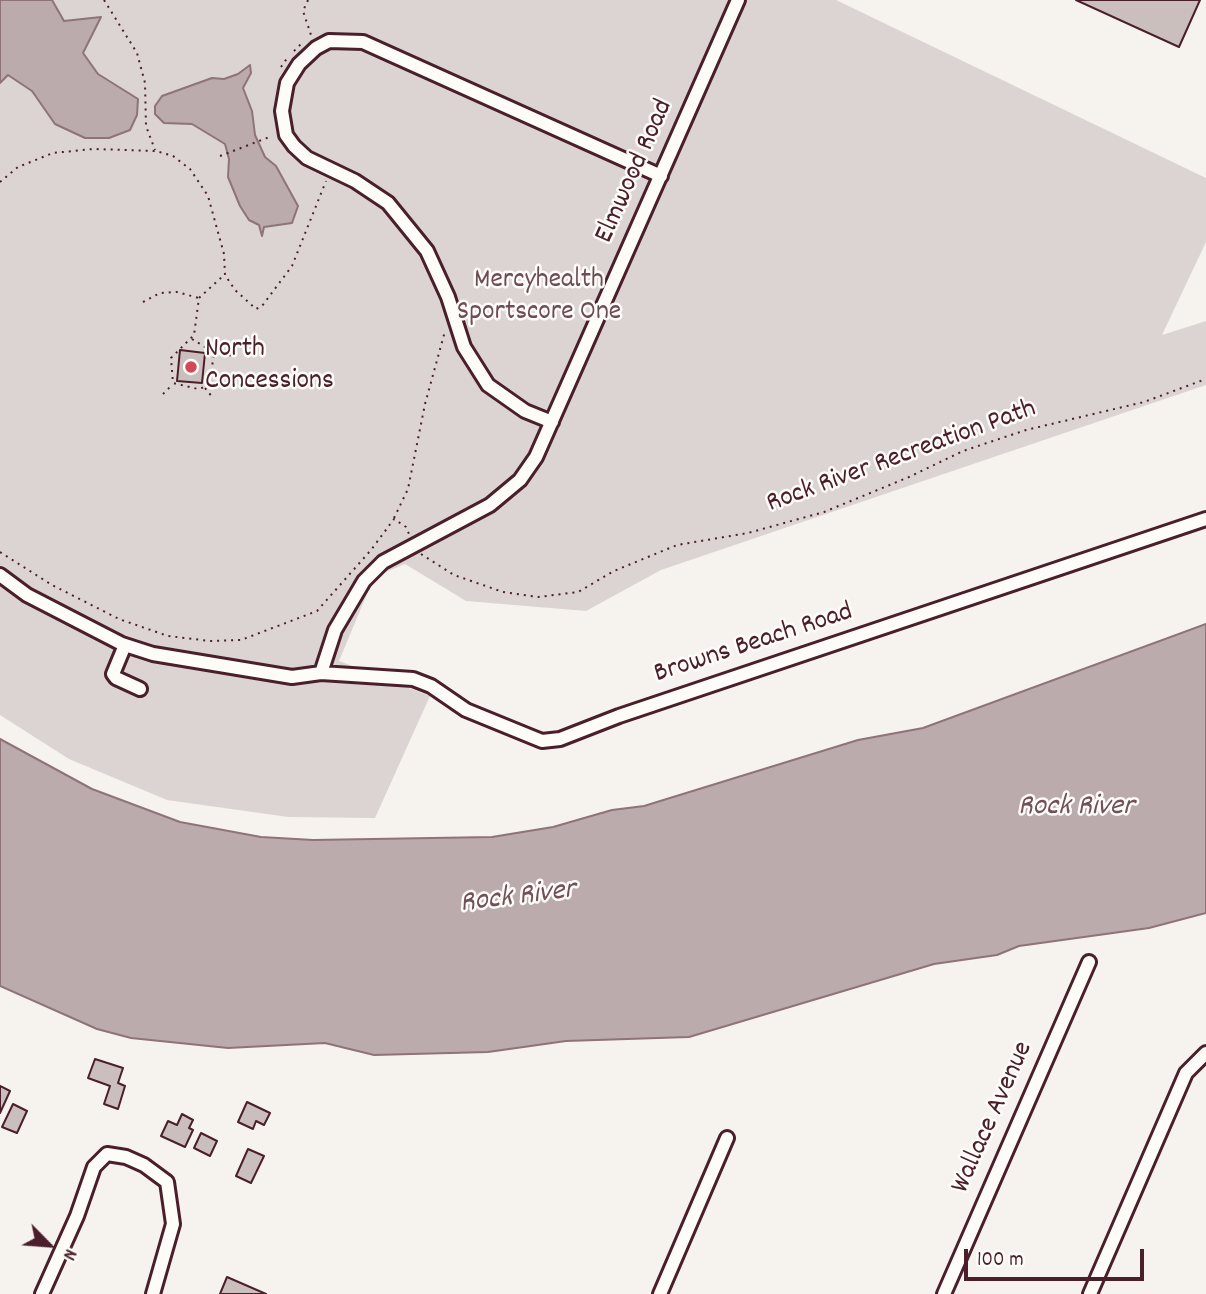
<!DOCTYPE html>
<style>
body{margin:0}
#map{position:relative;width:1206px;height:1294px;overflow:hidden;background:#f6f3ef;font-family:Dekko,sans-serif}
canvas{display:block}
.north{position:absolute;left:14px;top:1210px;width:70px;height:70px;-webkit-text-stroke:5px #fdfcf7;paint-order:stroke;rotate:115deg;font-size:19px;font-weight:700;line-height:28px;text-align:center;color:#4a1f2b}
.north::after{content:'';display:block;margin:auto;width:24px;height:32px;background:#4a1f2b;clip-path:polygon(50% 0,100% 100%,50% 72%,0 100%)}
.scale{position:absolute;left:964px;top:1249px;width:180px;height:32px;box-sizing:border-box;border:4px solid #4a1f2b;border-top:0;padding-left:9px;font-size:21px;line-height:24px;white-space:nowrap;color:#4a1f2b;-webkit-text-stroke:5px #fdfcf7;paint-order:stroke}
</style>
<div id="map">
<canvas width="1206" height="1294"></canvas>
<div class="north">N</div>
<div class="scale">100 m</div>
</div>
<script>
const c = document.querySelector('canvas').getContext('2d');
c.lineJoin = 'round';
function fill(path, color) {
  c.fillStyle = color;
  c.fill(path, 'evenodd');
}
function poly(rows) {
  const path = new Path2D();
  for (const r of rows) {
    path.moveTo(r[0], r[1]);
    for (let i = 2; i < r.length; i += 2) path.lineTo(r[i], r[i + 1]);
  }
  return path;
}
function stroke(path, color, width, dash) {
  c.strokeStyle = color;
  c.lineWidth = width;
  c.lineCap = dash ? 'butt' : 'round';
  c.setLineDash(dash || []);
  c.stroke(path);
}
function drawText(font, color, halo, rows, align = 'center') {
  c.font = font + ' Dekko,sans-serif';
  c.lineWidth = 5;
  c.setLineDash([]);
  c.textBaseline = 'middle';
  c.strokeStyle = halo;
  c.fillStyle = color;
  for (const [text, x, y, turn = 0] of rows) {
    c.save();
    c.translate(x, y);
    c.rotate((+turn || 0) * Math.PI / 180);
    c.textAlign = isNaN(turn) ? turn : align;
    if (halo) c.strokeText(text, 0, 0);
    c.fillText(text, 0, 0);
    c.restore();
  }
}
const green = poly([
 [0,0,836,0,1206,178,1206,242,1162,335,1206,321,1206,385,661,570,586,611,466,601,405,564,374,577,339,661,430,696,375,818,288,817,167,800,69,759,0,715]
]);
const water = poly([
 [0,0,52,0,64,21,101,17,83,53,98,74,138,99,137,115,130,130,109,138,85,138,55,124,32,91,8,75,0,83,0,0],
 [250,65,251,73,243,88,252,111,255,135,265,157,276,166,298,206,292,223,264,227,262,236,259,225,249,220,240,206,228,177,229,159,225,144,192,124,164,123,155,114,155,106,162,96,212,78,224,79,238,74,250,65],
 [1206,624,1206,913,1149,928,1019,946,997,955,934,964,689,1037,566,1041,488,1052,374,1055,325,1043,228,1048,131,1038,97,1029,0,986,0,739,92,789,180,822,261,837,313,840,492,837,553,827,612,810,644,806,858,740,923,728,1206,624]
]);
const building = poly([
 [1076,0,1200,0,1179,47,1076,0],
 [180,350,205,353,202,383,177,381,180,350],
 [95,1059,123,1068,118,1083,125,1086,118,1109,104,1104,110,1086,88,1078,95,1059],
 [0,1086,10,1091,0,1113,0,1086],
 [247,1102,270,1113,264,1125,256,1121,253,1129,238,1122,247,1102],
 [13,1104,27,1111,17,1133,2,1127,13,1104],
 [182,1114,193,1120,189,1128,193,1130,185,1147,161,1136,168,1121,177,1125,182,1114],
 [201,1133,217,1141,210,1156,194,1148,201,1133],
 [248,1149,264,1156,251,1183,236,1176,248,1149],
 [227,1277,266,1294,220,1294,227,1277]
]);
const path = poly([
 [104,0,137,53,145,83,146,126,155,150],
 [308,0,303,11,311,35],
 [294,51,302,43],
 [281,67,288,57],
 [220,156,272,136],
 [0,182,18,167,53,153,93,149,156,151,173,156,190,169,208,196,224,254,225,275,235,290,256,309,262,306,292,266,326,181],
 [143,302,160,293,177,292,199,298],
 [192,339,210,350,214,356,209,381,205,387,198,389,173,383,171,358,194,335,199,298,224,275],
 [215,356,235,355],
 [205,388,213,398],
 [163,394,172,385],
 [394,518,408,489,425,404,445,331],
 [0,552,52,585,119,619,168,636,210,641,241,640,317,611,371,550,394,519,406,527,409,534],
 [421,554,454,575,503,592,538,597,578,592,614,571,677,545,748,533,824,512,909,477,963,451,1026,430,1144,402,1206,379]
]);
const minor = poly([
 [552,422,525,411,488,385,464,347,448,297,427,251,388,203,355,181,307,158,294,146,286,135,282,111,287,83,299,64,316,48,329,41,363,42,661,176],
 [0,575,27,595,122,644,153,654,292,677,321,673,413,679,431,686,466,710,542,741,560,739,619,716,1206,519],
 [125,645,113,674,116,678,140,689],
 [321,673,335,630,364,581,383,562,490,505,520,480,536,457,738,0],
 [42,1294,77,1216,94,1167,107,1154,126,1157,144,1165,167,1182,173,1224,153,1294],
 [660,1294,727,1138],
 [944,1294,1089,962],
 [1090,1294,1186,1073,1206,1053]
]);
const markers = [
 [191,367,7,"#d1495b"]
];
const streetNames = [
 ["Elmwood Road",636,172,-66],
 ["Rock River Recreation Path",902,458,-20],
 ["Browns Beach Road",754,645,-18],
 ["Wallace Avenue",994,1118,-66]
];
const parkNames = [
 ["Mercyhealth",539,282],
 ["Sportscore One",539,314]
];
const poiNames = [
 ["North",205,351],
 ["Concessions",205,383]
];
const waterNames = [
 ["Rock River",1076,809],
 ["Rock River",518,899,-7]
];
fill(green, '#dcd4d2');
fill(water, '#bbabac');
stroke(water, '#8e7378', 2);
fill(building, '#cbbfbe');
stroke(building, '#4a1f2b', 2);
stroke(minor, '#4a1f2b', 18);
stroke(path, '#4a1f2b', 2, [2, 5]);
stroke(minor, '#fdfcf7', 12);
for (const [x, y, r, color] of markers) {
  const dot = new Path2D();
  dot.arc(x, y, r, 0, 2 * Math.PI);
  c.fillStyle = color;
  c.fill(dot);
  stroke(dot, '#fdfcf7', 2.5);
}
drawText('28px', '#4a1f2b', '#fdfcf7', streetNames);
drawText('28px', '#6e4c55', '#fdfcf7', parkNames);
drawText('28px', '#4a1f2b', '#fdfcf7', poiNames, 'left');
drawText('italic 30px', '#725058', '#fdfcf7', waterNames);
</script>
